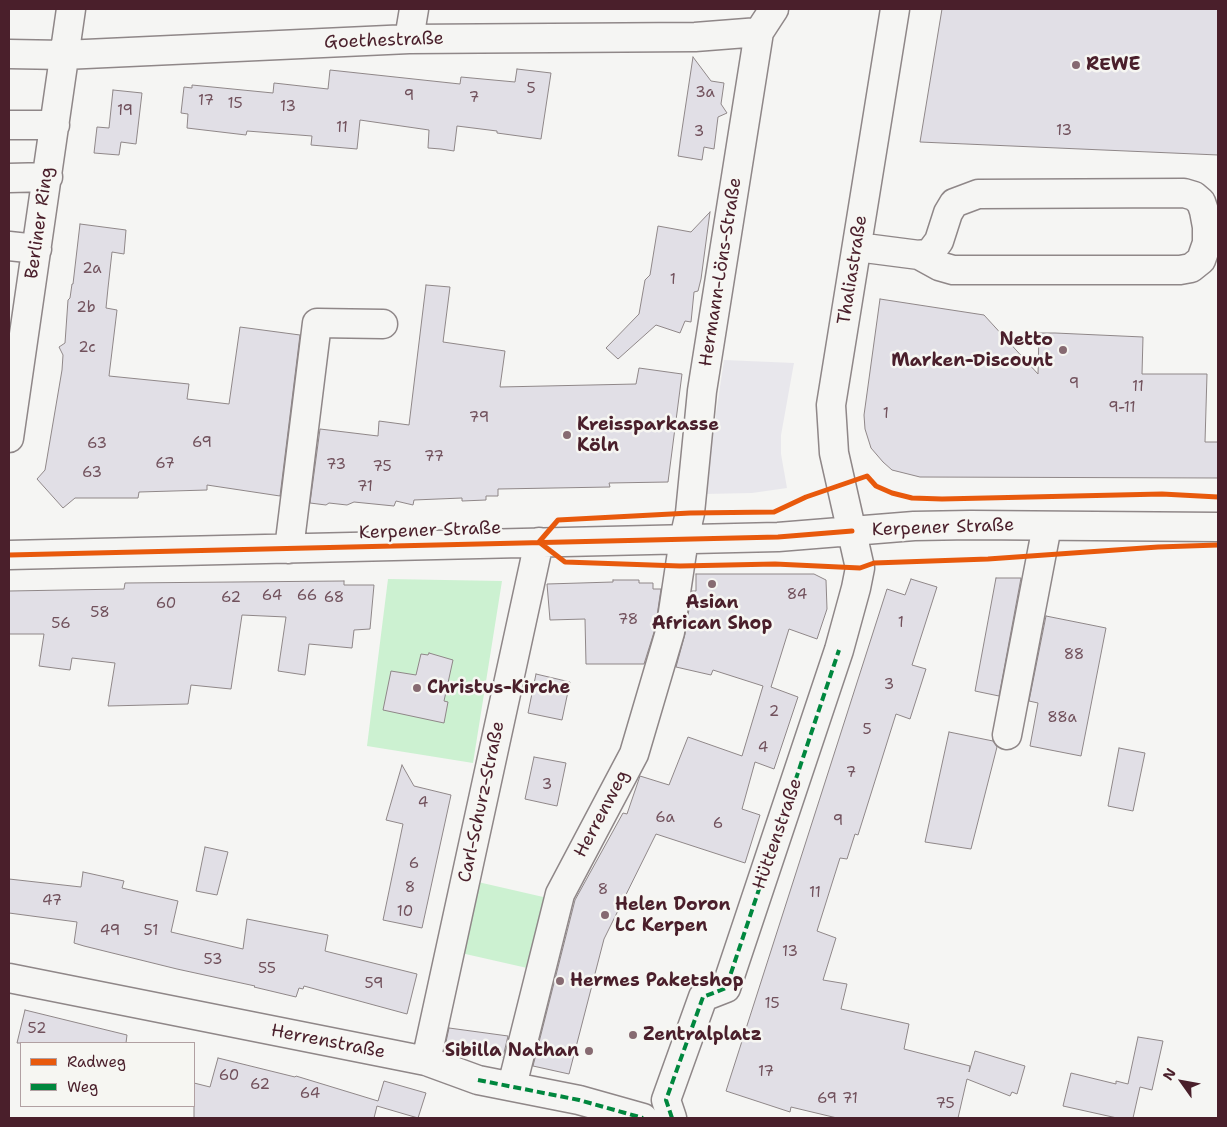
<!DOCTYPE html>
<meta charset="utf-8">
<style>
body{margin:0}
#map{position:relative;width:1227px;height:1127px;overflow:hidden;background:#f5f5f3;font-family:"Shantell Sans",sans-serif}
canvas{display:block}
.frame{position:absolute;inset:0;border:10px solid #4a1f2b;pointer-events:none}
.legend{position:absolute;left:20px;top:1042px;width:175px;height:65px;box-sizing:border-box;background:#f6f6f2;border:1px solid #b1a0a2;margin:0;padding:6px 9px;list-style:none;font-size:15px;color:#4a1f2b}
.legend li{display:flex;align-items:center;gap:10px;height:25px}
.legend b{width:25px;border:1px solid #b1a0a2}
.north{position:absolute;left:1157px;top:1057px;width:50px;height:50px;-webkit-text-stroke:4px #f6f6f2;paint-order:stroke;rotate:302deg;font-size:14px;font-weight:700;line-height:20px;text-align:center;color:#4a1f2b}
.north::after{content:'';display:block;margin:auto;width:18px;height:22px;background:#4a1f2b;clip-path:polygon(50% 0,100% 100%,50% 72%,0 100%)}
</style>
<div id="map">
<canvas width="1227" height="1127"></canvas>
<div class="frame"></div>
<ul class="legend">
<li><b style="height:6px;background:#e8590c"></b>Radweg</li>
<li><b style="height:6px;background:#00873e"></b>Weg</li>
</ul>
<div class="north">N</div>
</div>
<script>
const c = document.querySelector('canvas').getContext('2d');
c.lineJoin = 'round';
function fill(path, color) {
  c.fillStyle = color;
  c.fill(path, 'evenodd');
}
function poly(rows) {
  const path = new Path2D();
  for (const r of rows) {
    path.moveTo(r[0], r[1]);
    for (let i = 2; i < r.length; i += 2) path.lineTo(r[i], r[i + 1]);
  }
  return path;
}
function stroke(path, color, width, dash) {
  c.strokeStyle = color;
  c.lineWidth = width;
  c.lineCap = dash ? 'butt' : 'round';
  c.setLineDash(dash || []);
  c.stroke(path);
}
function drawText(font, color, halo, rows, align = 'center') {
  c.font = font + ' "Shantell Sans",sans-serif';
  c.lineWidth = 5;
  c.setLineDash([]);
  c.textBaseline = 'middle';
  c.strokeStyle = halo;
  c.fillStyle = color;
  for (const [text, x, y, turn = 0] of rows) {
    c.save();
    c.translate(x, y);
    c.rotate((+turn || 0) * Math.PI / 180);
    c.textAlign = isNaN(turn) ? turn : align;
    if (halo) c.strokeText(text, 0, 0);
    c.fillText(text, 0, 0);
    c.restore();
  }
}
const built = poly([
 [724,360,794,363,781,435,781,454,787,488,752,493,704,494]
]);
const green = poly([
 [388,579,502,581,473,763,367,746],
 [478,882,552,899,536,970,461,953]
]);
const building = poly([
 [942,9,1218,9,1218,155,920,142,942,9],
 [693,57,711,81,724,83,721,104,727,113,718,117,714,149,704,147,702,160,678,156,693,57],
 [517,69,551,73,541,139,497,133,497,131,457,126,454,151,441,149,428,148,429,130,360,120,357,149,311,145,312,136,247,131,246,135,187,128,188,114,181,113,184,87,192,88,192,85,273,93,274,83,328,89,330,70,460,84,461,77,515,82,517,69],
 [113,90,142,93,136,144,121,142,119,155,94,153,97,127,109,128,113,90],
 [710,212,701,279,698,291,694,292,691,322,685,321,680,333,656,325,618,359,606,348,639,314,645,280,650,275,658,226,691,232,710,212],
 [80,224,126,230,124,254,112,252,108,288,106,308,117,310,109,376,189,384,187,399,229,404,240,327,300,335,280,496,207,485,207,490,139,492,138,498,75,498,63,508,37,479,45,470,62,370,63,355,59,347,65,343,68,300,70,298,72,284,73,284,80,224],
 [426,285,450,287,443,342,505,351,500,387,636,384,639,368,682,374,668,482,609,483,610,487,498,489,498,496,486,496,486,500,462,501,462,498,414,500,413,505,396,501,394,506,354,502,347,505,329,503,326,505,310,503,320,429,378,436,379,421,409,425,426,285],
 [880,299,984,315,1038,374,1039,333,1055,333,1143,337,1142,374,1207,374,1205,442,1218,442,1218,478,920,477,892,470,883,462,871,448,865,429,864,415,880,299],
 [696,574,814,574,826,580,827,609,817,639,789,629,771,687,798,697,774,769,755,762,742,809,760,815,745,863,656,834,604,939,569,1074,533,1066,575,900,623,813,627,814,640,776,669,785,688,737,742,756,763,686,713,670,711,675,676,667,685,634,692,591,696,591,696,574],
 [996,578,1021,578,999,696,975,691,996,578],
 [911,579,937,587,912,665,926,669,910,719,896,714,858,835,855,834,847,859,840,858,817,931,836,938,823,980,847,984,841,1009,909,1024,904,1049,970,1066,969,1072,975,1051,1025,1066,1017,1094,1012,1092,1010,1096,967,1079,958,1118,837,1118,791,1107,790,1112,726,1091,887,589,905,595,911,579],
 [613,580,639,580,639,583,653,583,653,589,661,589,655,629,644,664,586,664,585,619,550,620,547,584,613,582,613,580],
 [344,581,344,585,374,585,370,629,354,630,352,648,309,644,305,675,278,671,286,617,242,615,231,689,191,685,188,704,108,706,115,663,72,658,70,670,39,666,44,634,9,634,9,591,124,589,125,583,344,581],
 [1046,616,1106,628,1081,756,1030,746,1038,703,1029,701,1046,616],
 [429,653,453,660,444,701,448,702,444,723,383,710,391,671,416,675,421,654,428,655,429,653],
 [536,674,570,682,562,720,528,713,536,674],
 [949,732,993,741,997,747,971,849,925,842,949,732],
 [1119,748,1145,753,1133,811,1108,806,1119,748],
 [534,757,566,763,557,806,525,799,534,757],
 [402,765,414,786,451,795,422,928,383,920,403,824,386,820,402,765],
 [205,847,228,852,217,895,196,891,205,847],
 [83,872,124,881,122,888,178,901,171,932,243,949,247,919,328,935,325,951,417,974,407,1014,304,986,303,989,299,988,296,997,254,987,255,986,177,969,84,946,74,943,77,922,9,913,9,879,81,887,83,872],
 [25,1010,127,1035,126,1043,17,1043,25,1010],
 [449,1028,508,1036,503,1057,446,1042,449,1028],
 [1138,1037,1163,1041,1152,1090,1140,1087,1133,1118,1117,1118,1063,1106,1071,1073,1116,1084,1116,1081,1128,1084,1138,1037],
 [218,1058,295,1077,296,1076,378,1101,384,1081,426,1093,418,1118,377,1106,374,1118,194,1118,194,1083,210,1087,218,1058]
]);
const minor = poly([
 [409,39,414,9],
 [9,54,64,55,409,39,695,37,759,32],
 [9,125,55,125],
 [9,178,48,177],
 [9,246,37,249],
 [857,247,919,255,930,253,939,241,948,213,954,203,978,194,1184,193,1194,196,1201,202,1204,211,1207,227,1207,243,1201,260,1191,268,1180,270,953,270,939,266,919,255],
 [9,438,71,9],
 [289,549,317,323,383,324],
 [9,555,778,537,914,526,971,525,1218,527],
 [1007,735,1047,526],
 [9,978,426,1061,478,1080,579,1100,643,1118],
 [426,1061,539,542],
 [512,1086,560,894,634,754,670,632,684,539,690,513,702,391,759,32,774,9],
 [672,1118,666,1100,703,997,726,988,839,650,856,588,860,568,834,453,831,405,895,9]
]);
const quiet = poly([
 [478,1080,579,1100,643,1118],
 [672,1118,666,1100,703,997,726,988,839,650]
]);
const cycleway = poly([
 [539,542,558,520,690,513,774,512,806,497,867,476,876,486,892,493,912,498,942,499,1162,494,1218,497],
 [539,542,565,562,680,566,775,564,860,568,874,563,988,559,1158,547,1218,545],
 [9,555,778,537,852,531]
]);
const markers = [
 [1076,65,5,"#866a71"],
 [1063,350,5,"#866a71"],
 [567,435,5,"#866a71"],
 [712,584,5,"#866a71"],
 [417,688,5,"#866a71"],
 [605,915,5,"#866a71"],
 [560,981,5,"#866a71"],
 [633,1035,5,"#866a71"],
 [589,1051,5,"#866a71"]
];
const numberNames = [
 ["5",531,89],
 ["3a",705,93],
 ["9",409,96],
 ["7",474,98],
 ["17",206,101],
 ["15",235,104],
 ["13",288,107],
 ["19",125,111],
 ["11",342,128],
 ["13",1064,131],
 ["3",699,132],
 ["2a",92,269],
 ["1",673,280],
 ["2b",86,308],
 ["2c",87,348],
 ["9",1074,384],
 ["11",1138,387],
 ["9-11",1122,408],
 ["1",886,414],
 ["79",479,418],
 ["69",202,443],
 ["63",97,444],
 ["77",434,457],
 ["67",165,464],
 ["73",336,465],
 ["75",382,467],
 ["63",92,473],
 ["71",365,487],
 ["84",797,595],
 ["64",272,596],
 ["66",307,596],
 ["62",231,598],
 ["68",334,598],
 ["60",166,604],
 ["58",100,613],
 ["78",628,620],
 ["1",901,623],
 ["56",61,624],
 ["88",1074,655],
 ["3",889,685],
 ["2",774,712],
 ["88a",1062,718],
 ["5",867,730],
 ["4",763,748],
 ["7",851,773],
 ["3",547,785],
 ["4",423,803],
 ["6a",665,818],
 ["9",838,821],
 ["6",718,824],
 ["6",414,864],
 ["8",410,888],
 ["8",603,890],
 ["11",815,893],
 ["47",52,901],
 ["10",405,912],
 ["49",110,931],
 ["51",151,931],
 ["13",790,952],
 ["53",213,960],
 ["55",267,969],
 ["59",374,984],
 ["15",772,1004],
 ["52",37,1029],
 ["17",766,1072],
 ["60",229,1076],
 ["62",260,1085],
 ["64",310,1094],
 ["69",827,1099],
 ["71",850,1099],
 ["75",945,1104]
];
const streetNames = [
 ["Goethestraße",384,41,-2],
 ["Berliner Ring",40,223,-82],
 ["Thaliastraße",853,270,-81],
 ["Hermann-Löns-Straße",721,272,-81],
 ["Kerpener Straße",943,528,-2],
 ["Kerpener Straße",430,531,-2],
 ["Carl-Schurz-Straße",482,802,-78],
 ["Herrenweg",602,814,-62],
 ["Hüttenstraße",778,834,-71],
 ["Herrenstraße",328,1042,11]
];
const poiNames = [
 ["REWE",1086,65],
 ["Netto",1053,340,"right"],
 ["Marken-Discount",1053,361,"right"],
 ["Kreissparkasse",577,425],
 ["Köln",577,446],
 ["Asian",712,603,"center"],
 ["African Shop",712,624,"center"],
 ["Christus-Kirche",427,688],
 ["Helen Doron",615,905],
 ["LC Kerpen",615,926],
 ["Hermes Paketshop",570,981],
 ["Zentralplatz",643,1035],
 ["Sibilla Nathan",579,1051,"right"]
];
fill(built, '#e8e7ec');
fill(green, '#ccf1d1');
fill(building, '#e1dfe6');
stroke(building, '#8f8788', 1);
stroke(minor, '#8f8788', 31);
stroke(minor, '#f5f5f3', 28);
stroke(quiet, '#00873e', 4, [8, 4]);
stroke(cycleway, '#e8590c', 5);
for (const [x, y, r, color] of markers) {
  const dot = new Path2D();
  dot.arc(x, y, r, 0, 2 * Math.PI);
  c.fillStyle = color;
  c.fill(dot);
  stroke(dot, '#f6f6f2', 2);
}
drawText('15px', '#71515c', null, numberNames);
drawText('18px', '#4a1f2b', '#f6f6f2', streetNames);
drawText('bold 18px', '#4a1f2b', '#f6f6f2', poiNames, 'left');
</script>
